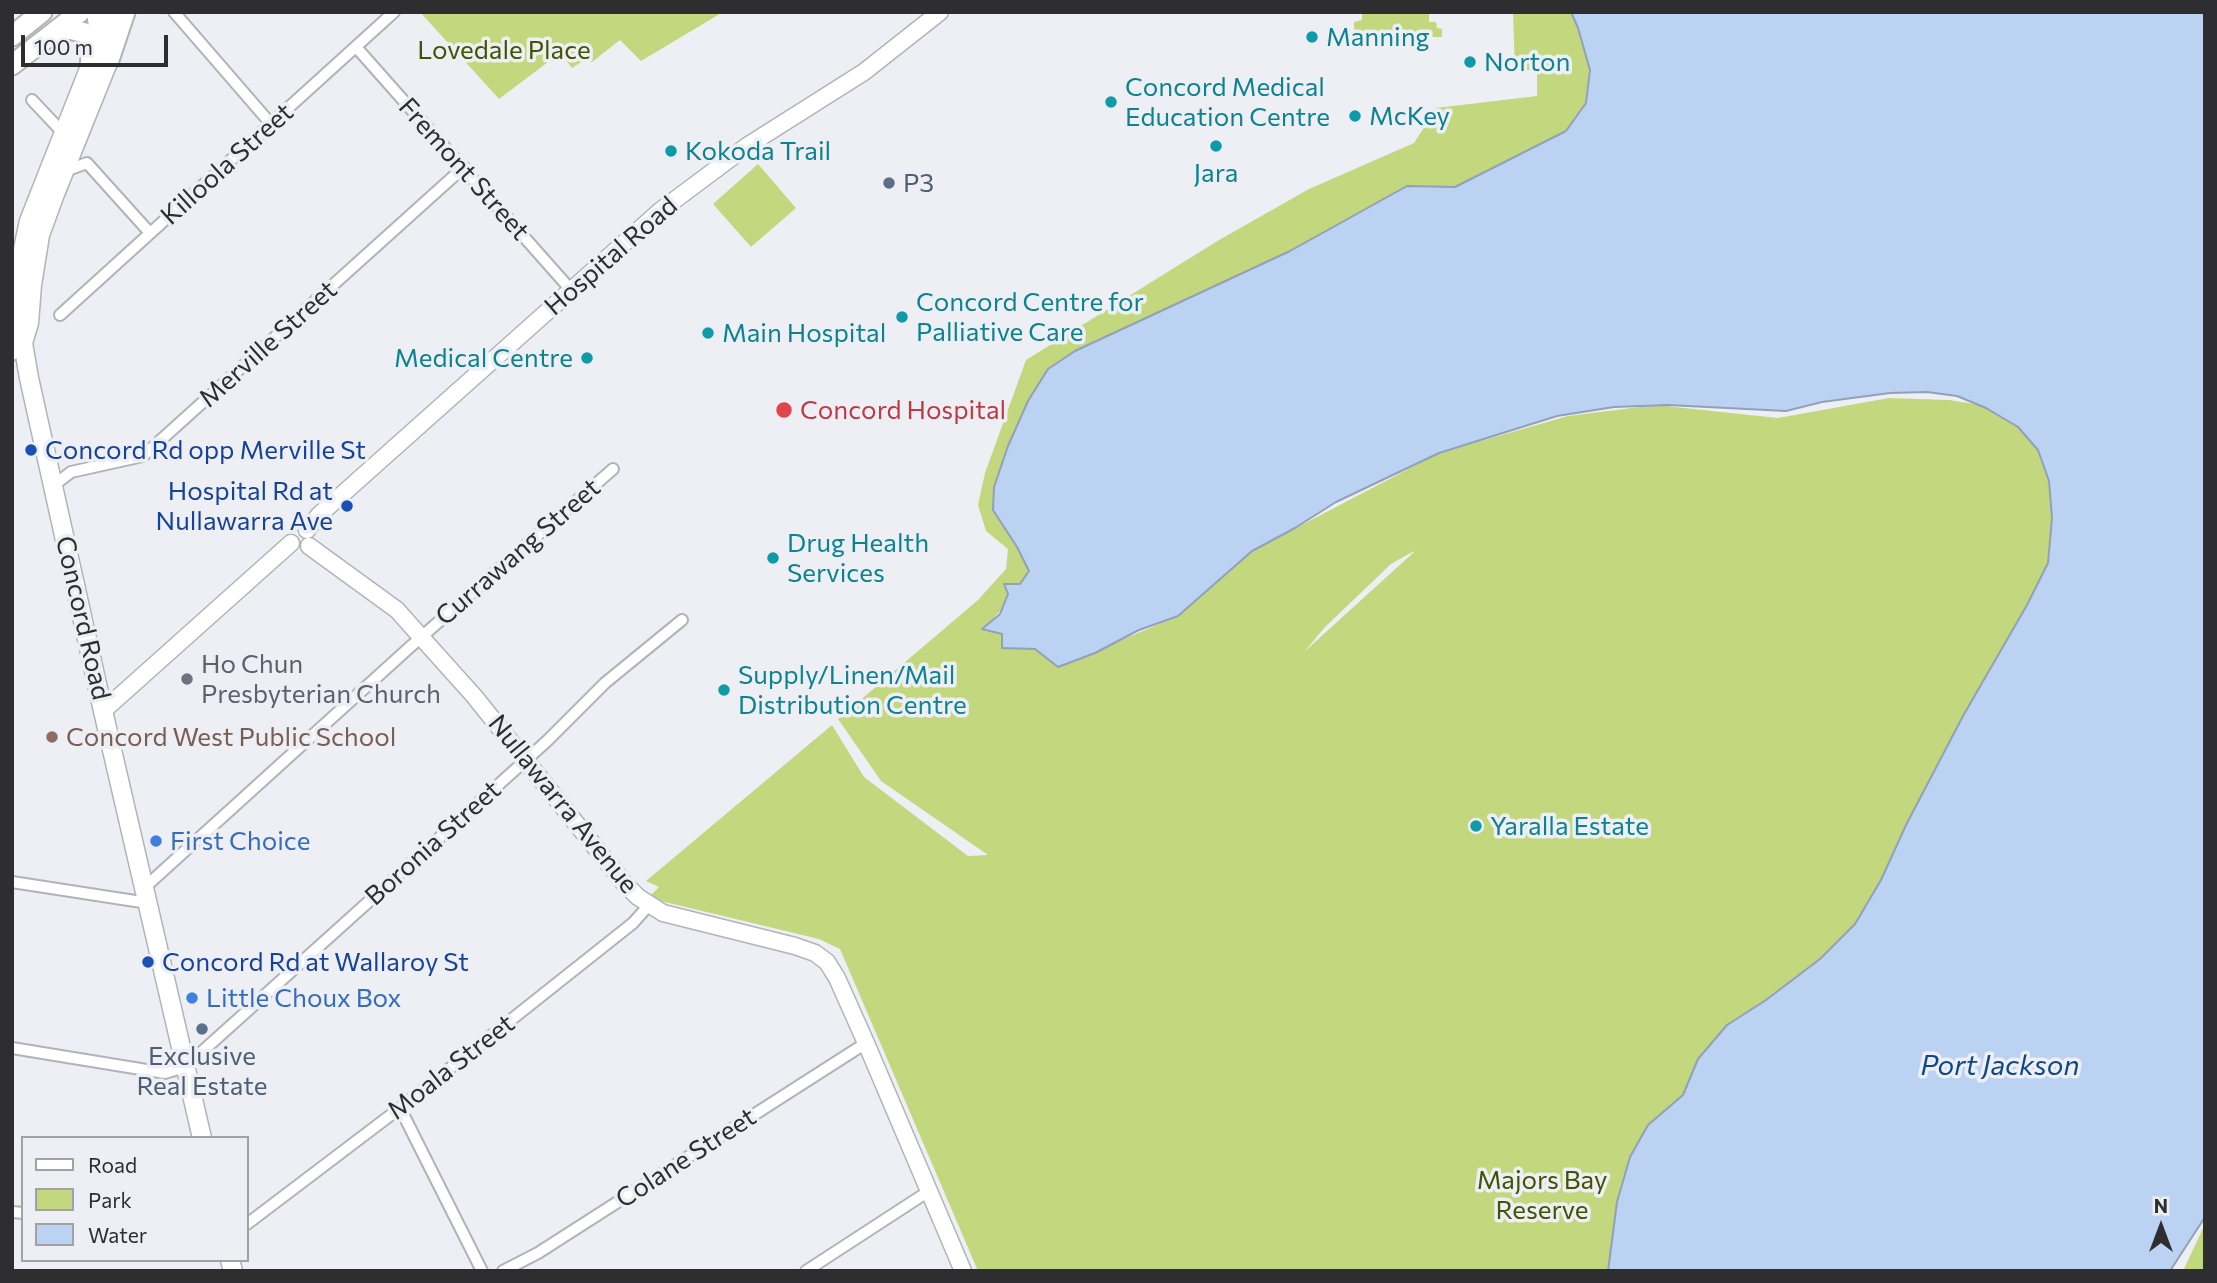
<!DOCTYPE html>
<style>
body{margin:0}
#map{position:relative;width:2217px;height:1283px;overflow:hidden;background:#eeeff4;font-family:Commissioner,sans-serif}
canvas{display:block}
.frame{position:absolute;inset:0;border:14px solid #2e2e30;pointer-events:none}
.legend{position:absolute;left:21px;top:1136px;width:228px;height:126px;box-sizing:border-box;background:#eeeff4;border:2px solid #a1a2a6;margin:0;padding:9px 12px;list-style:none;font-size:21px;color:#2e2e30}
.legend li{display:flex;align-items:center;gap:14px;height:35px}
.legend b{width:35px;border:2px solid #a1a2a6}
.north{position:absolute;left:2126px;top:1192px;width:70px;height:70px;-webkit-text-stroke:5px #eeeff4;paint-order:stroke;rotate:0deg;font-size:19px;font-weight:700;line-height:28px;text-align:center;color:#2e2e30}
.north::after{content:'';display:block;margin:auto;width:24px;height:32px;background:#2e2e30;clip-path:polygon(50% 0,100% 100%,50% 72%,0 100%)}
.scale{position:absolute;left:21px;top:35px;width:147px;height:32px;box-sizing:border-box;border:4px solid #2e2e30;border-top:0;padding-left:9px;font-size:21px;line-height:24px;white-space:nowrap;color:#2e2e30;-webkit-text-stroke:5px #eeeff4;paint-order:stroke}
</style>
<div id="map">
<canvas width="2217" height="1283"></canvas>
<div class="frame"></div>
<ul class="legend">
<li><b style="height:9px;background:#fff"></b>Road</li>
<li><b style="height:19px;background:#c3d77f"></b>Park</li>
<li><b style="height:19px;background:#bbd2f2"></b>Water</li>
</ul>
<div class="north">N</div>
<div class="scale">100 m</div>
</div>
<script>
const c = document.querySelector('canvas').getContext('2d');
c.lineJoin = 'round';
function fill(path, color) {
  c.fillStyle = color;
  c.fill(path, 'evenodd');
}
function poly(rows) {
  const path = new Path2D();
  for (const r of rows) {
    path.moveTo(r[0], r[1]);
    for (let i = 2; i < r.length; i += 2) path.lineTo(r[i], r[i + 1]);
  }
  return path;
}
function stroke(path, color, width, dash) {
  c.strokeStyle = color;
  c.lineWidth = width;
  c.lineCap = dash ? 'butt' : 'round';
  c.setLineDash(dash || []);
  c.stroke(path);
}
function drawText(font, color, halo, rows, align = 'center') {
  c.font = font + ' Commissioner,sans-serif';
  c.lineWidth = 7;
  c.setLineDash([]);
  c.textBaseline = 'middle';
  c.strokeStyle = halo;
  c.fillStyle = color;
  for (const [text, x, y, turn = 0] of rows) {
    c.save();
    c.translate(x, y);
    c.rotate((+turn || 0) * Math.PI / 180);
    c.textAlign = isNaN(turn) ? turn : align;
    if (halo) c.strokeText(text, 0, 0);
    c.fillText(text, 0, 0);
    c.restore();
  }
}
const green = poly([
 [420,12,723,12,641,61,620,40,592,62,586,59,572,68,560,53,499,99],
 [1362,12,1437,12,1429,13,1429,22,1436,22,1437,28,1442,29,1442,37,1408,37,1408,45,1355,49,1354,22,1362,20],
 [1513,12,1582,12,1603,83,1570,140,1010,535,1029,571,1020,590,983,629,1002,634,1037,647,1058,667,1178,616,1252,551,1439,453,1568,416,1656,405,1778,418,1889,398,1949,400,2006,409,2053,437,2080,505,1922,835,1619,1271,978,1271,840,949,819,939,648,898,659,887,646,881,832,725,864,777,968,856,988,855,881,781,838,719,978,600,1006,569,1008,549,986,531,978,505,985,473,1026,360,1219,240,1309,189,1414,143,1436,108,1537,96,1537,70,1515,70],
 [1414,551,1414,552,1304,652,1325,627,1391,564],
 [758,164,796,208,751,247,713,204],
 [2204,1226,2205,1271,2183,1271]
]);
const water = poly([
 [1571,12,2205,12,2205,1217,2170,1271,1608,1271,1617,1202,1630,1157,1648,1125,1683,1095,1698,1059,1727,1025,1766,1000,1820,959,1855,924,1881,880,1906,825,1963,716,2027,605,2048,563,2052,518,2049,481,2038,450,2018,427,1986,408,1957,396,1927,392,1890,393,1822,402,1786,411,1668,405,1614,407,1557,416,1439,453,1336,502,1295,528,1252,551,1178,616,1139,630,1095,653,1058,667,1035,649,1002,648,1002,634,982,629,1000,614,1008,594,1004,584,1020,584,1029,571,1017,547,993,510,994,487,1008,446,1028,401,1048,369,1075,351,1290,251,1407,186,1455,187,1566,131,1586,103,1590,70,1578,28,1571,12]
]);
const street = poly([
 [174,12,271,124],
 [356,47,571,290],
 [32,100,66,136],
 [65,171,87,163,150,233],
 [60,315,394,12],
 [12,355,23,343,22,341],
 [53,486,71,472,143,456,464,167],
 [12,882,148,903],
 [144,888,410,647,613,469],
 [12,1048,165,1073,185,1067,547,741,605,683,682,620],
 [400,1108,482,1271],
 [12,1212,23,1213],
 [247,1224,400,1108,633,923,649,905],
 [503,1271,538,1253,866,1043],
 [806,1271,929,1191]
]);
const secondary = poly([
 [307,530,319,515,660,211,747,146,864,72,940,12],
 [309,546,397,610,413,628,474,696,624,883,638,897,663,913,795,946,815,953,827,962,837,978,866,1043,963,1271],
 [103,711,291,543]
]);
const primary = poly([
 [96,12,99,33,96,51,29,221,15,286,15,320,23,343,29,378,103,711,202,1138],
 [23,343,29,323,32,285,40,235,55,194,109,60,114,36,111,12],
 [230,1260,233,1271]
]);
const highway = poly([
 [55,33,69,29,85,33,92,45,90,67],
 [12,36,42,12],
 [109,60,125,12],
 [12,65,80,12]
]);
const markers = [
 [1312,37,7,"#0f9aa8"],
 [1470,62,7,"#0f9aa8"],
 [1111,102,7,"#0f9aa8"],
 [1355,116,7,"#0f9aa8"],
 [1216,146,7,"#0f9aa8"],
 [671,151,7,"#0f9aa8"],
 [889,183,7,"#5c6f8a"],
 [902,317,7,"#0f9aa8"],
 [708,333,7,"#0f9aa8"],
 [587,358,7,"#0f9aa8"],
 [784,410,9,"#e0444e"],
 [31,450,7,"#1a4fb4"],
 [347,506,7,"#1a4fb4"],
 [773,558,7,"#0f9aa8"],
 [187,679,7,"#6b7280"],
 [724,690,7,"#0f9aa8"],
 [52,737,7,"#8d6e63"],
 [1476,826,7,"#0f9aa8"],
 [156,841,7,"#3f7fe0"],
 [148,962,7,"#1a4fb4"],
 [192,998,7,"#3f7fe0"],
 [202,1029,7,"#5c6f8a"]
];
const cultureNames = [
 ["Manning",1326,37],
 ["Norton",1484,62],
 ["Concord Medical",1125,87],
 ["Education Centre",1125,117],
 ["McKey",1369,116],
 ["Kokoda Trail",685,151],
 ["Jara",1216,173,"center"],
 ["Concord Centre for",916,302],
 ["Palliative Care",916,332],
 ["Main Hospital",722,333],
 ["Medical Centre",573,358,"right"],
 ["Drug Health",787,543],
 ["Services",787,573],
 ["Supply/Linen/Mail",738,675],
 ["Distribution Centre",738,705],
 ["Yaralla Estate",1490,826]
];
const parkNames = [
 ["Lovedale Place",504,50],
 ["Majors Bay",1542,1180],
 ["Reserve",1542,1210]
];
const streetNames = [
 ["Killoola Street",227,164,-42],
 ["Fremont Street",464,169,48],
 ["Hospital Road",611,256,-41],
 ["Merville Street",268,344,-42],
 ["Currawang Street",518,552,-41],
 ["Concord Road",83,618,77],
 ["Nullawarra Avenue",563,804,51],
 ["Boronia Street",433,843,-42],
 ["Moala Street",451,1067,-38],
 ["Colane Street",686,1158,-33]
];
const serviceNames = [
 ["P3",903,183],
 ["Exclusive",202,1056,"center"],
 ["Real Estate",202,1086,"center"]
];
const healthNames = [
 ["Concord Hospital",800,410]
];
const transitNames = [
 ["Concord Rd opp Merville St",45,450],
 ["Hospital Rd at",333,491,"right"],
 ["Nullawarra Ave",333,521,"right"],
 ["Concord Rd at Wallaroy St",162,962]
];
const worshipNames = [
 ["Ho Chun",201,664],
 ["Presbyterian Church",201,694]
];
const educationNames = [
 ["Concord West Public School",66,737]
];
const shopNames = [
 ["First Choice",170,841],
 ["Little Choux Box",206,998]
];
const waterNames = [
 ["Port Jackson",2000,1066]
];
fill(green, '#c3d77f');
fill(water, '#bbd2f2');
stroke(water, '#91a1b8', 2);
stroke(street, '#b2b3b8', 14);
stroke(secondary, '#b2b3b8', 19);
stroke(primary, '#b2b3b8', 21);
stroke(highway, '#b2b3b8', 23);
stroke(street, '#fff', 10);
stroke(secondary, '#fff', 16);
stroke(primary, '#fff', 18);
stroke(highway, '#fff', 19);
for (const [x, y, r, color] of markers) {
  const dot = new Path2D();
  dot.arc(x, y, r, 0, 2 * Math.PI);
  c.fillStyle = color;
  c.fill(dot);
  stroke(dot, '#eeeff4', 2.5);
}
drawText('26px', '#0d838f', '#eeeff4', cultureNames, 'left');
drawText('26px', '#455204', '#eeeff4', parkNames);
drawText('26px', '#2e2e30', '#eeeff4', streetNames);
drawText('26px', '#4e5e75', '#eeeff4', serviceNames, 'left');
drawText('26px', '#be3a42', '#eeeff4', healthNames, 'left');
drawText('26px', '#164399', '#eeeff4', transitNames, 'left');
drawText('26px', '#5b616d', '#eeeff4', worshipNames, 'left');
drawText('26px', '#785e54', '#eeeff4', educationNames, 'left');
drawText('26px', '#366cbe', '#eeeff4', shopNames, 'left');
drawText('italic 28px', '#0e488c', '#eeeff4', waterNames);
</script>
